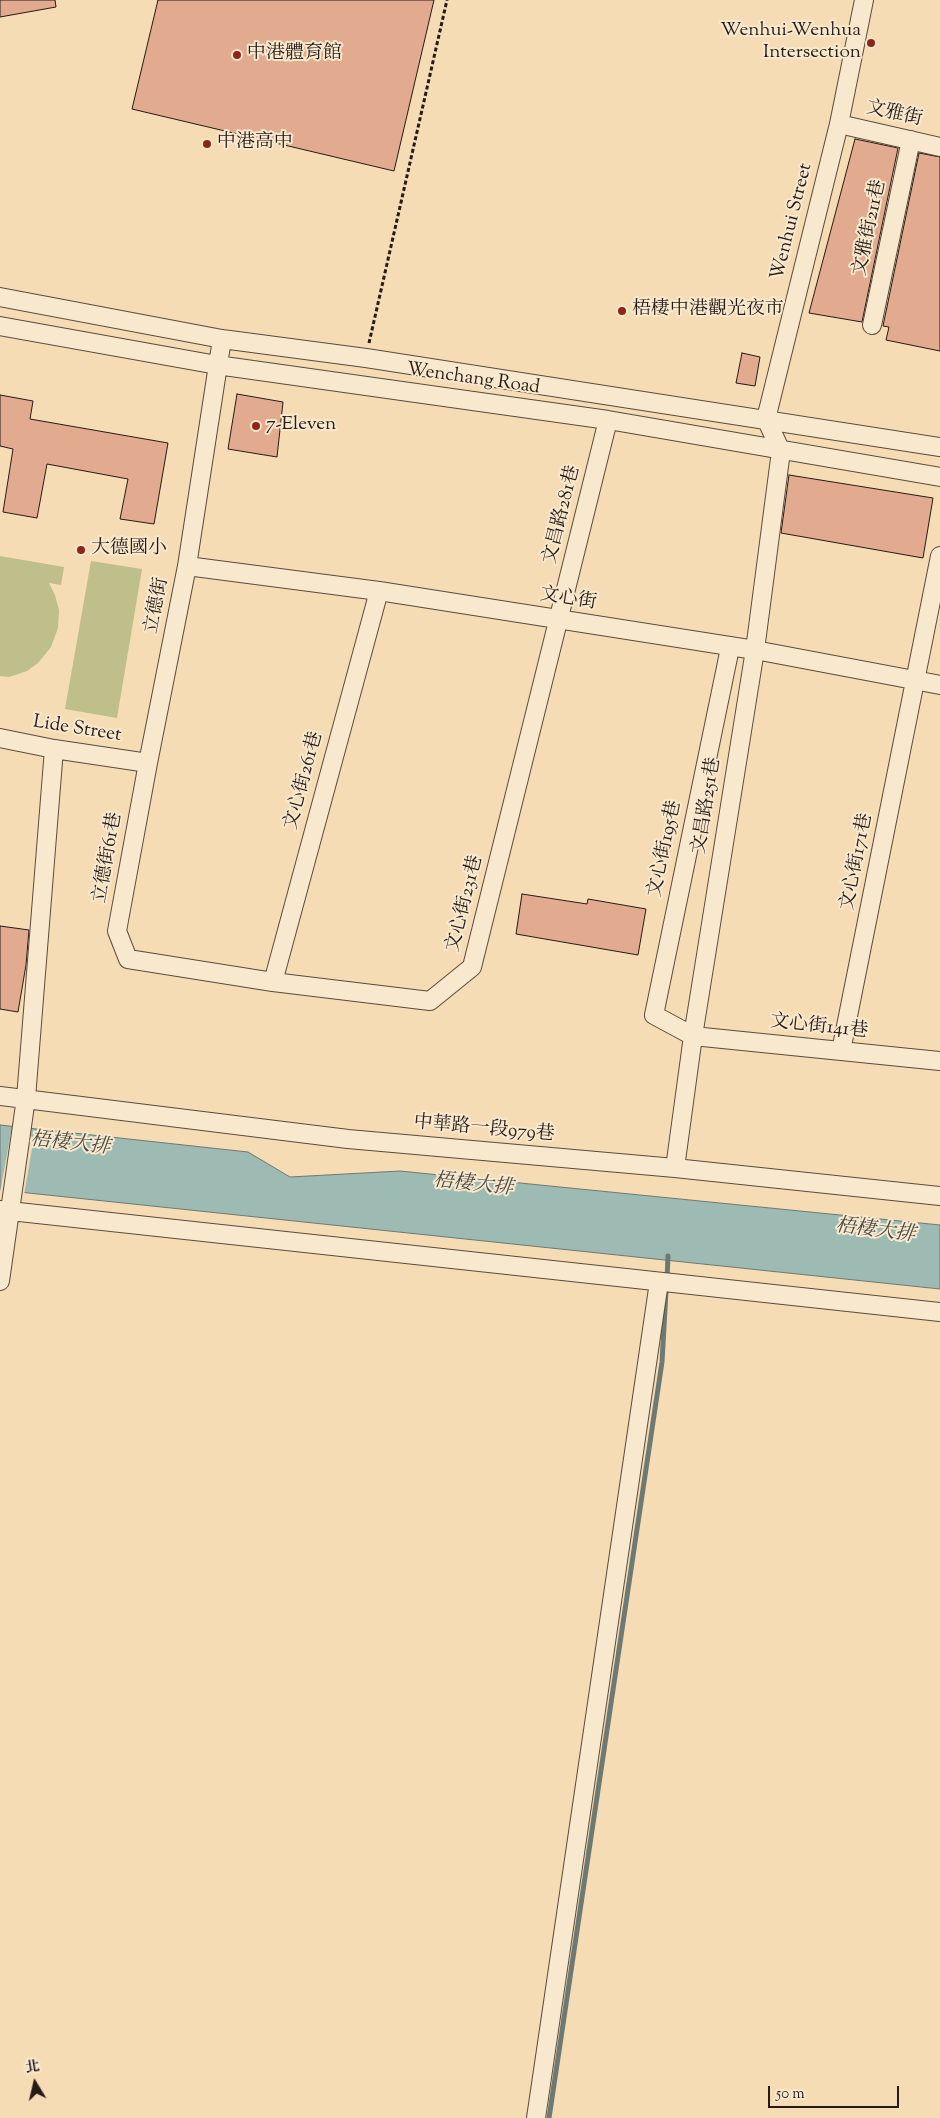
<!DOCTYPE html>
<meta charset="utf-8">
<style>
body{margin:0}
#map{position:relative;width:940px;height:2118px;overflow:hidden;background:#f5dcb4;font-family:"Sorts Mill Goudy","Noto Serif TC",serif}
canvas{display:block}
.north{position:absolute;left:10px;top:2058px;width:50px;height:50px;-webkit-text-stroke:4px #f8e8ce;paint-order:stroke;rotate:351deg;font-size:14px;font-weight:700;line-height:20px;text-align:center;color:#261b15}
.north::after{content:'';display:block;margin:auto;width:18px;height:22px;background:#261b15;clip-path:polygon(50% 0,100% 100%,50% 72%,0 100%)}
.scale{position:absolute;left:768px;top:2086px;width:131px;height:22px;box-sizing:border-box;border:2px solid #261b15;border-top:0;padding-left:6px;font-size:15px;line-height:18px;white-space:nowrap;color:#261b15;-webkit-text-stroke:4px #f8e8ce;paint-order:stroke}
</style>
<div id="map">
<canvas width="940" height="2118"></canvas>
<div class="north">北</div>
<div class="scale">50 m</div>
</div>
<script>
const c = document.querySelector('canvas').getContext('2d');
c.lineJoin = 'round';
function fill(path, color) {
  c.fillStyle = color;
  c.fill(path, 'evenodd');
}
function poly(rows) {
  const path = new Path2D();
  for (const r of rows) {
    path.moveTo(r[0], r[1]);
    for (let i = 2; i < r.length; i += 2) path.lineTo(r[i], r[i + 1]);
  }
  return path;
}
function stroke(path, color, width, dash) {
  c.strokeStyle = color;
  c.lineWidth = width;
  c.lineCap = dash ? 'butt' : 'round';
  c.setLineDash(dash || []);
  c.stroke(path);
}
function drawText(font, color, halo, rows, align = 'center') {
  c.font = font + ' "Sorts Mill Goudy","Noto Serif TC",serif';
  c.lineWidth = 4;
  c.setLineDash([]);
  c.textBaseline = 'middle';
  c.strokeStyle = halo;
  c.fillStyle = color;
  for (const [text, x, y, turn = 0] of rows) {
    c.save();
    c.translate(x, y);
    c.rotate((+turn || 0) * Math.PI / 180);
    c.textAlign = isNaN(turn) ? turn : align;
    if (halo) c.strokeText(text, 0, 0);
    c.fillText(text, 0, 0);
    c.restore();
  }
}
const green = poly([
 [0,556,64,567,61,585,49,583,55,595,59,610,58,628,51,647,38,663,27,671,9,677,0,676],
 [91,561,142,569,117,718,65,709]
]);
const water = poly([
 [0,1125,248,1152,290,1177,400,1171,940,1225,940,1289,0,1190,0,1125]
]);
const pier = poly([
 [11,1133,34,1137,24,1195,0,1192]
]);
const stream = poly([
 [667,1280,668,1256],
 [549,2118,662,1362,666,1291]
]);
const building = poly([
 [0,0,55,0,56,7,0,17,0,0],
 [158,0,434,0,394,171,132,109,158,0],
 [855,139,898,148,862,322,809,313,855,139],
 [919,153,940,157,940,351,886,340,889,327,883,326,919,153],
 [742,353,760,357,755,386,736,383,742,353],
 [237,394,283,402,277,457,228,449,237,394],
 [0,395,33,401,30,419,168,443,154,524,120,519,128,479,47,464,37,518,3,512,13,449,0,446,0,395],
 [789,475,933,498,923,558,781,533,789,475],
 [522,894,587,904,588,899,646,909,638,955,516,934,522,894],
 [0,926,29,930,26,965,18,1012,0,1009,0,926]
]);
const path = poly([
 [369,343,447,0]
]);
const minor = poly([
 [839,124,940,147],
 [0,297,222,339,366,358,940,447],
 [872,325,911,140],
 [0,326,217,365,608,420,940,477],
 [222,339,187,566,148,763,117,931,128,959,273,982,430,1001,472,967,608,420],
 [781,451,766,419,839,124,864,0],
 [187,566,379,591,755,650,940,685],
 [730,648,654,1015,693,1036,940,1061],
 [0,738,54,749,148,763],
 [273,982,379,591],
 [841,1051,940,556],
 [0,1096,348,1139,675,1168,940,1196],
 [675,1168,693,1036,755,650,781,451],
 [0,1210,940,1312],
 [0,1281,26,1098,54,749],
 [536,2118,659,1282]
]);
const markers = [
 [871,43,5,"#8f2418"],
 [237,55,5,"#8f2418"],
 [207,144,5,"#8f2418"],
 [622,311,5,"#8f2418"],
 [256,426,5,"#8f2418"],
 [81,550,5,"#8f2418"]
];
const poiNames = [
 ["Wenhui-Wenhua",861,32,"right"],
 ["Intersection",861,54,"right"],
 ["中港體育館",247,55],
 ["中港高中",217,144],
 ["梧棲中港觀光夜市",632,311],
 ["7-Eleven",266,426],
 ["大德國小",91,550]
];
const streetNames = [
 ["文雅街",894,115,13],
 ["Wenhui Street",793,222,-76],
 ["文雅街211巷",871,228,-78],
 ["Wenchang Road",473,380,8],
 ["文昌路281巷",563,515,-76],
 ["文心街",568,600,9],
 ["立德街",158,606,-79],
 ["Lide Street",77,730,9],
 ["文心街261巷",305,781,-75],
 ["文昌路251巷",708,806,-81],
 ["文心街195巷",666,849,-78],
 ["立德街61巷",109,858,-80],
 ["文心街171巷",858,862,-79],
 ["文心街231巷",466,904,-76],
 ["文心街141巷",819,1028,6],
 ["中華路一段979巷",484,1130,5]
];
const waterNames = [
 ["梧棲大排",70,1145,6],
 ["梧棲大排",473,1186,6],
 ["梧棲大排",875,1232,7]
];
fill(green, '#bfbf8b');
fill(water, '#9dbab3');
stroke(water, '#6d7a74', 1);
fill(pier, '#f5dcb4');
stroke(stream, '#6d7a74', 5);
fill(building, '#e2aa8e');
stroke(building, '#261b15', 1);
stroke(minor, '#5a4b3d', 20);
stroke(path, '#261b15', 3, [4, 2.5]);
stroke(minor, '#f8e8ce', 18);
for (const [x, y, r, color] of markers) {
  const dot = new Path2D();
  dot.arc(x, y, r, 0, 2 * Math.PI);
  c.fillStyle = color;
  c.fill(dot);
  stroke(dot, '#f8e8ce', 2);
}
drawText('19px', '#261b15', '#f8e8ce', poiNames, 'left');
drawText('19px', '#261b15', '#f8e8ce', streetNames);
drawText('italic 20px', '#4a4b44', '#f8e8ce', waterNames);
</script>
